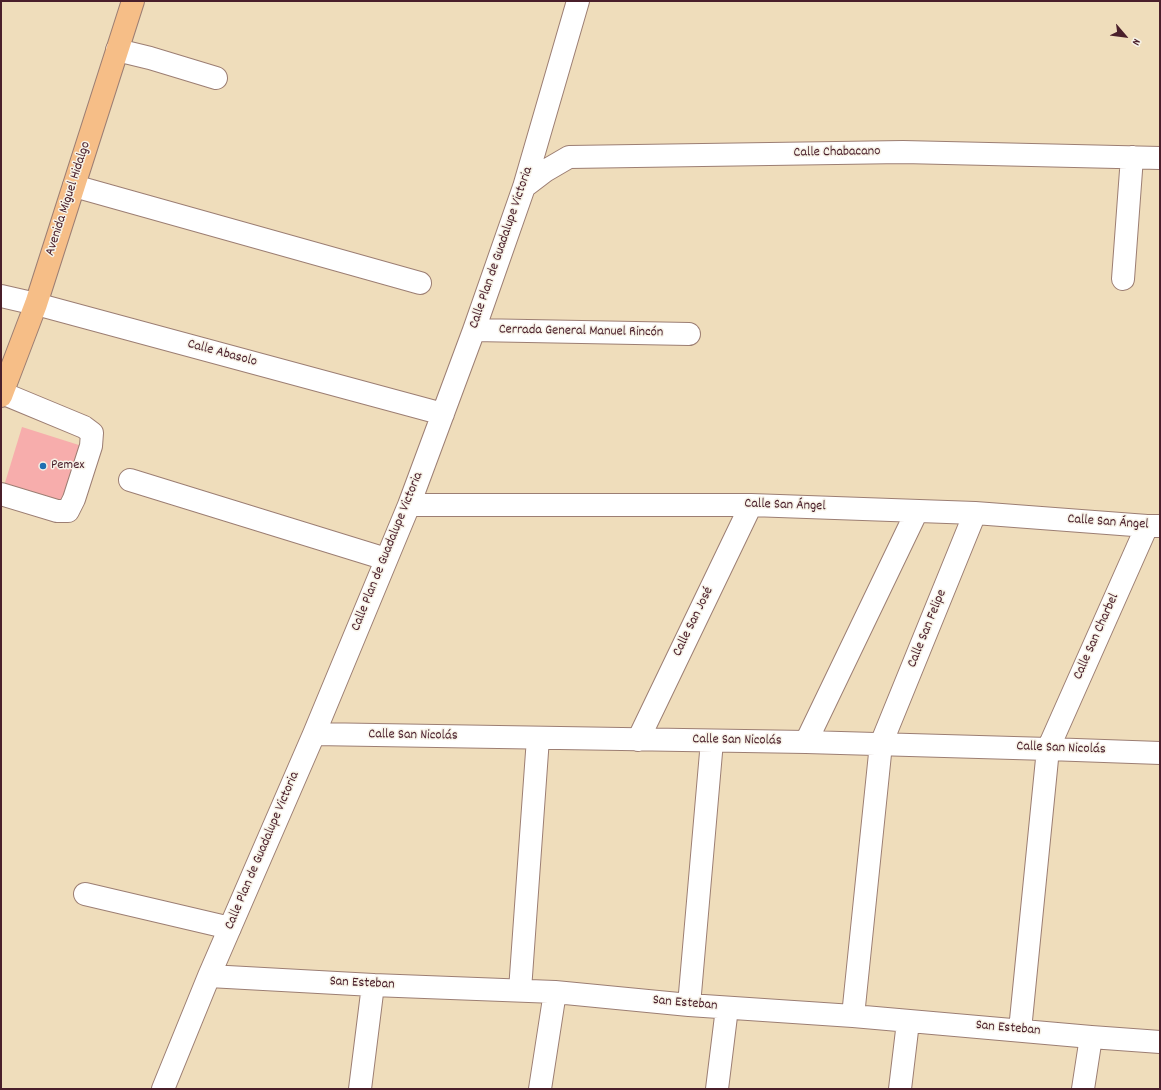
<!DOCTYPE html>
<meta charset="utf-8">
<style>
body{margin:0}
#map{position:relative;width:1161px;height:1090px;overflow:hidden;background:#efddbb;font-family:Dekko,sans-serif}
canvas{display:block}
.frame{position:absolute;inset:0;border:2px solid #4a1f2b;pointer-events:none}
.north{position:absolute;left:1105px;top:16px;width:40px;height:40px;-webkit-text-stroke:3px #f7f3e8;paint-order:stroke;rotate:118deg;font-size:11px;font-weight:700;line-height:16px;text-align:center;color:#4a1f2b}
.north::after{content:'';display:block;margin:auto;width:14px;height:18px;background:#4a1f2b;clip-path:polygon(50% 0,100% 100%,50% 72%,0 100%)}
</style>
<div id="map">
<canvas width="1161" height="1090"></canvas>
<div class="frame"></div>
<div class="north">N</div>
</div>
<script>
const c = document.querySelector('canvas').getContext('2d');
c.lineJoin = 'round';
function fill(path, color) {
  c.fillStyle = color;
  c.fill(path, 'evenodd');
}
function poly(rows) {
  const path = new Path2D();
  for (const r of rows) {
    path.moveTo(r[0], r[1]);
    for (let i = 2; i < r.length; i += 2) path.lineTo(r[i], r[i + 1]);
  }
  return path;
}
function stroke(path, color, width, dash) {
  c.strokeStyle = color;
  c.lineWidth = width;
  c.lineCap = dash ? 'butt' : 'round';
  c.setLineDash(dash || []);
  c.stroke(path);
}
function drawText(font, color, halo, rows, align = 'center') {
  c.font = font + ' Dekko,sans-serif';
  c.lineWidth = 3;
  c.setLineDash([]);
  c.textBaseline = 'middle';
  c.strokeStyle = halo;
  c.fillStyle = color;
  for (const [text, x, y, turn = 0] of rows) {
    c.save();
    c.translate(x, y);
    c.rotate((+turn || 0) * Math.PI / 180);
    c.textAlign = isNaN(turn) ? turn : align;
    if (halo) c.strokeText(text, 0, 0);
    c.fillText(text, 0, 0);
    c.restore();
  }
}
const building = poly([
 [22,427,82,446,64,505,4,486]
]);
const minor = poly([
 [117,50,150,58,216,78],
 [74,186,420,283],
 [524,187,545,171,569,157,903,152,1160,158],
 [1123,279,1132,157],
 [1,296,36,304,443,414],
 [474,330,689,334],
 [130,480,386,559],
 [1,494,57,511,68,511,74,499,91,446,92,433,84,427,2,393],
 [409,505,751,505,975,513,1147,526,1160,526],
 [314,734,806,742,1048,749,1160,753],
 [638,740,751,505],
 [806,742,917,511],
 [85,894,230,928],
 [209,976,373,985,555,992,689,1005,853,1016,1091,1037,1160,1042],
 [520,990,538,738],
 [689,1005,712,741],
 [853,1016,881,744,975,513],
 [1020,1030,1048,749,1147,526],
 [163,1089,209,976,314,734,409,505,474,330,524,187,578,1],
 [360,1089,373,985],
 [540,1089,555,992],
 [717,1089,727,1008],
 [900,1089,908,1022],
 [1083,1089,1091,1037]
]);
const major = poly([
 [1,396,36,304,133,1]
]);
const markers = [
 [43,466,4,"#1f6fb2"]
];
const streetNames = [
 ["Calle Chabacano",837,153,-1],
 ["Avenida Miguel Hidalgo",69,199,-72],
 ["Calle Plan de Guadalupe Victoria",502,248,-71],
 ["Cerrada General Manuel Rincón",581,332,1],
 ["Calle Abasolo",222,354,15],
 ["Calle San Ángel",785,506,2],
 ["Calle San Ángel",1108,523,4],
 ["Calle Plan de Guadalupe Victoria",388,552,-68],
 ["Calle San José",694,622,-64],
 ["Calle San Felipe",928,629,-68],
 ["Calle San Charbel",1097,637,-66],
 ["Calle San Nicolás",413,736,1],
 ["Calle San Nicolás",737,741,1],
 ["Calle San Nicolás",1061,749,2],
 ["Calle Plan de Guadalupe Victoria",263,851,-67],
 ["San Esteban",362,984,3],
 ["San Esteban",685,1004,5],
 ["San Esteban",1008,1029,5]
];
const poiNames = [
 ["Pemex",51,466]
];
fill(building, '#f7adac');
stroke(minor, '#9c7e73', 24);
stroke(major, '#9c7e73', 24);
stroke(minor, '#fff', 22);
stroke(major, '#f6be87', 22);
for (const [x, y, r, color] of markers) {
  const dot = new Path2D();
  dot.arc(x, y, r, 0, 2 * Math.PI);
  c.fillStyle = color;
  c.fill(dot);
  stroke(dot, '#f7f3e8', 1.5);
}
drawText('14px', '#4a1f2b', '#f7f3e8', streetNames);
drawText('14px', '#4a1f2b', '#f7f3e8', poiNames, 'left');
</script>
